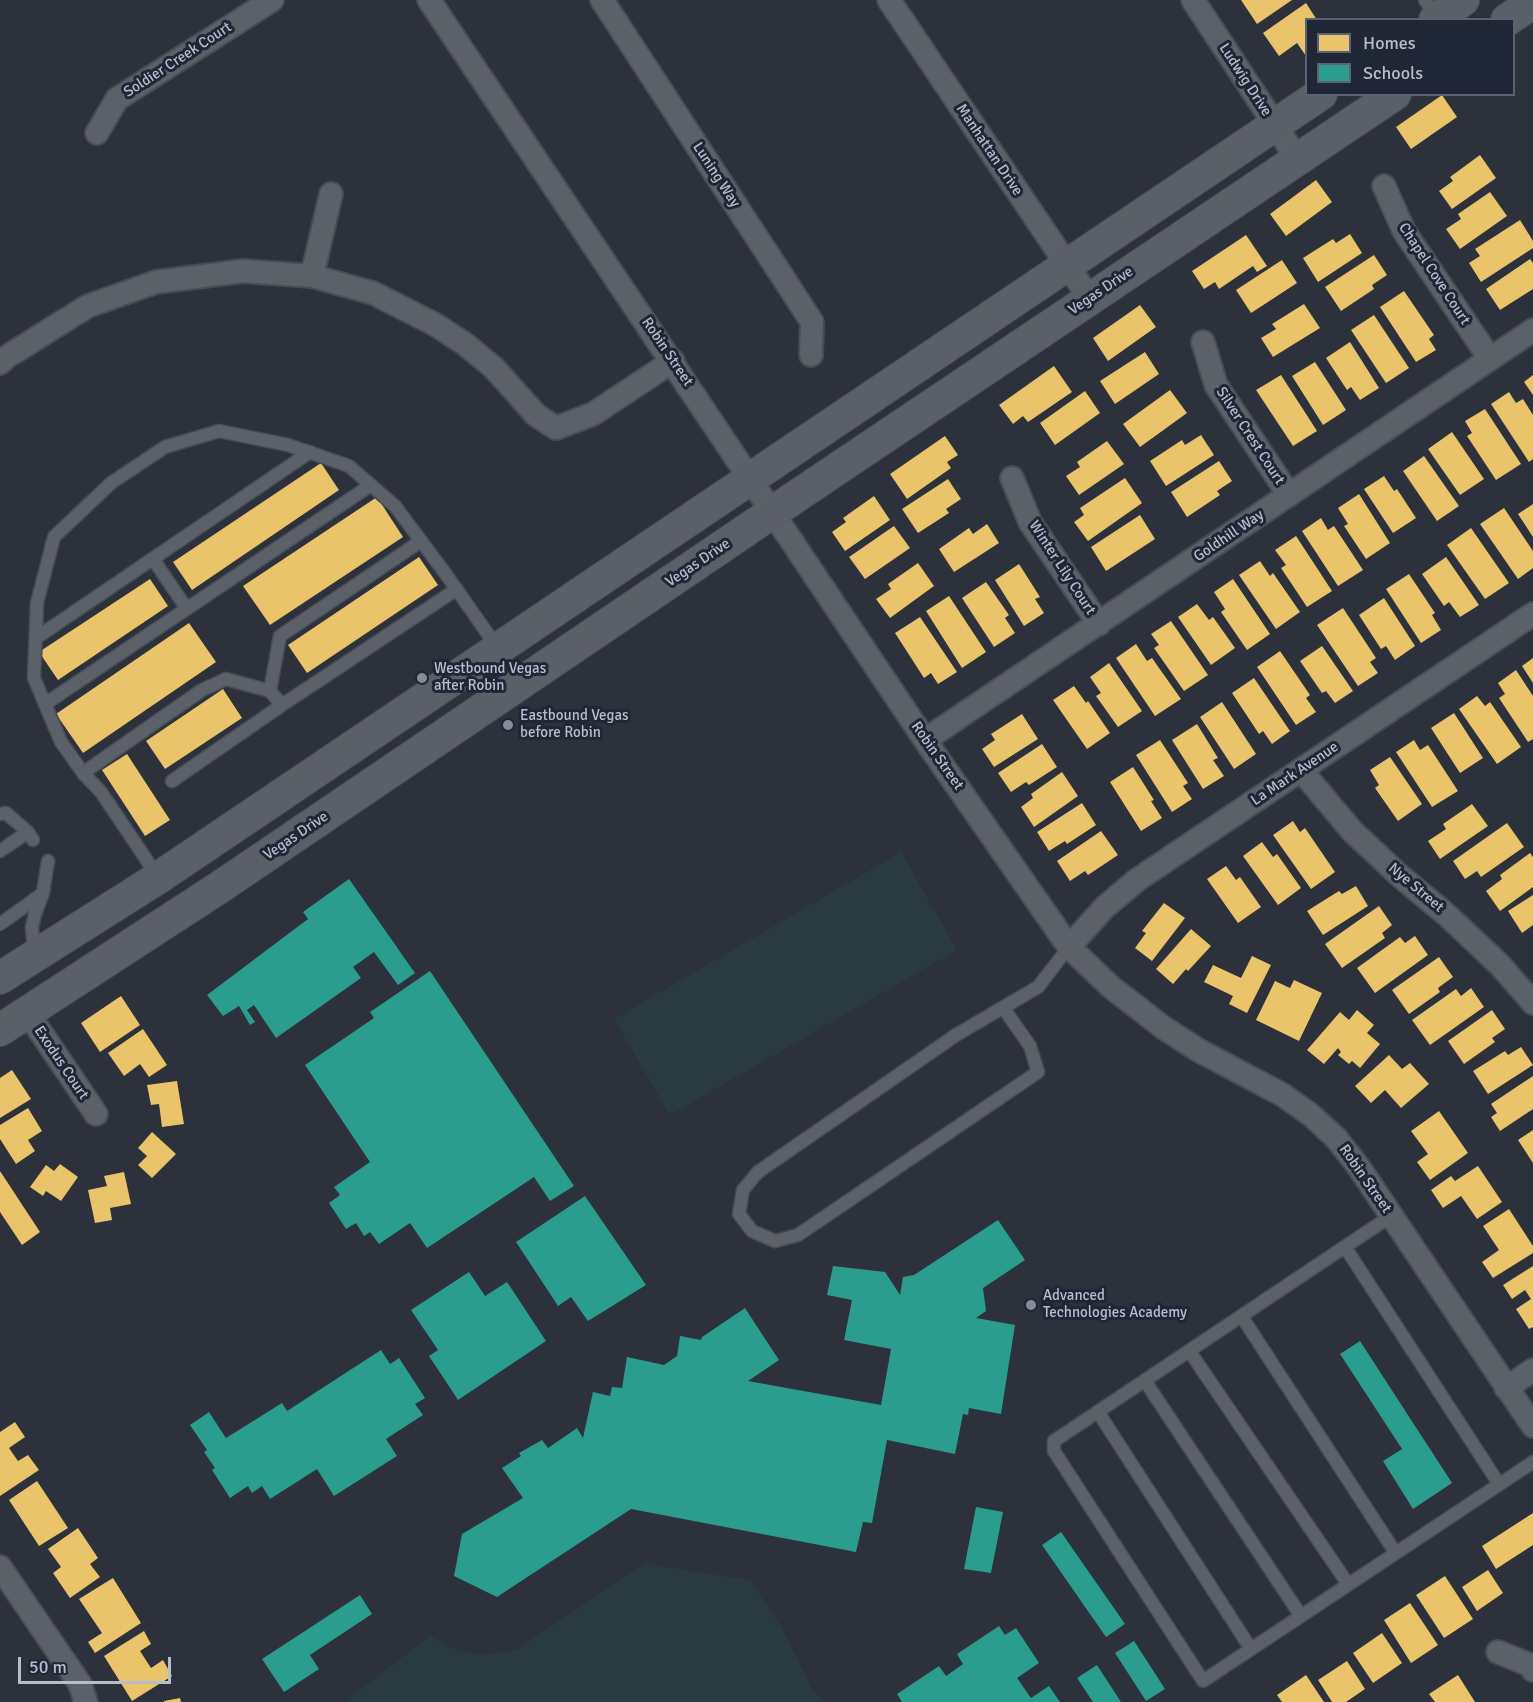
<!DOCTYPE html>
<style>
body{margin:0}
#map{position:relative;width:1533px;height:1702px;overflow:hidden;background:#2c313b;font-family:Signika,sans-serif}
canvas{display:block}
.legend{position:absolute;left:1305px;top:18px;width:210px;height:78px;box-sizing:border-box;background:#1f2636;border:2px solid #5c6272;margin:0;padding:8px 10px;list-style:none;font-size:18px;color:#b7bdcb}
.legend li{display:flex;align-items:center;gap:12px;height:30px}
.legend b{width:30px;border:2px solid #5c6272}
.scale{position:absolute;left:18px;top:1657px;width:153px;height:27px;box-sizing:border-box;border:3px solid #b7bdcb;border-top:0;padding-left:8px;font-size:18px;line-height:21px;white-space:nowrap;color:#b7bdcb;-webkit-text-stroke:4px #1f2636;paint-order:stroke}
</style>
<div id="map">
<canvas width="1533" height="1702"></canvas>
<ul class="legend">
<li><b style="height:16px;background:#e9c46a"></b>Homes</li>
<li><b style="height:16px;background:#2a9d8f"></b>Schools</li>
</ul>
<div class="scale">50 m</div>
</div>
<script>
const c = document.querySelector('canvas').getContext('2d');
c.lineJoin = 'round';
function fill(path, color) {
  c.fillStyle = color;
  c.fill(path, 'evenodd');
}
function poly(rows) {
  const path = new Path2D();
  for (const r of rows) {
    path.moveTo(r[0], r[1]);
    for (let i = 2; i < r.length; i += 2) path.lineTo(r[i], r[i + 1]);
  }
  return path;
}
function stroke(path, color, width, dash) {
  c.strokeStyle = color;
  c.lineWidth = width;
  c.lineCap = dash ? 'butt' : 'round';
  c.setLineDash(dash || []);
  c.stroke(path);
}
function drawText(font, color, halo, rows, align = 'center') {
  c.font = font + ' Signika,sans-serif';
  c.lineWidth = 6;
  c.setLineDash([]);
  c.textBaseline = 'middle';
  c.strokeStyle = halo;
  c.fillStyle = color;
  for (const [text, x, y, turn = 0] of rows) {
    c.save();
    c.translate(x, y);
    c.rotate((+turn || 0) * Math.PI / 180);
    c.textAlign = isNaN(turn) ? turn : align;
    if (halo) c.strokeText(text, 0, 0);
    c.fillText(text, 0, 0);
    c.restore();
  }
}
const green = poly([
 [901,852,957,950,670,1115,614,1019],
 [646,1564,750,1580,782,1628,812,1689,824,1702,344,1702,430,1636,459,1651,482,1655,516,1650,626,1575]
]);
const homes = poly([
 [1241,0,1292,0,1257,24],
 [1306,3,1317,20,1306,20,1306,56,1297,43,1279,56,1263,33],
 [1442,95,1457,117,1411,149,1396,127],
 [1480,155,1496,178,1452,209,1439,191,1453,181,1450,177],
 [1316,180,1332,202,1286,236,1270,214],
 [1490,192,1507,216,1460,249,1446,229,1461,219,1458,214],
 [1520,220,1533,241,1533,248,1481,282,1469,263,1480,256,1475,249],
 [1350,234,1362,253,1318,282,1303,258,1333,239,1336,243],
 [1246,235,1267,266,1257,272,1253,266,1219,289,1215,282,1204,289,1192,271],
 [1374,255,1387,275,1372,285,1374,289,1341,311,1325,287],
 [1530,259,1533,263,1533,289,1500,310,1486,289],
 [1282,260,1297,283,1251,313,1236,290],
 [1404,291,1434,335,1429,339,1436,350,1416,362,1380,307],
 [1304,304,1320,328,1273,357,1261,338,1276,329,1272,324],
 [1140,305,1156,327,1108,361,1093,338],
 [1374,315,1409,368,1386,383,1351,330],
 [1350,342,1379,388,1360,400,1351,387,1347,390,1326,358],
 [1145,352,1159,374,1115,404,1100,381],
 [1315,362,1346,410,1323,425,1292,376],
 [1054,366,1072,392,1028,422,1023,416,1013,424,999,405],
 [1281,375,1317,431,1293,446,1256,390],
 [1533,375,1533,395,1524,382],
 [1170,390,1187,413,1140,447,1123,424],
 [1085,391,1100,413,1055,445,1040,423],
 [1509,392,1516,403,1523,399,1533,415,1533,459,1529,462,1491,404],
 [1485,409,1521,464,1496,480,1467,436,1472,433,1465,421],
 [1452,432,1484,479,1460,495,1428,449],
 [1201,435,1214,455,1166,486,1150,461,1182,440,1185,445],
 [945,436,958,455,947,462,951,468,907,499,890,474],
 [1107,441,1124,464,1079,495,1066,476,1080,467,1077,462],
 [1424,456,1459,506,1437,521,1403,471],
 [1219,461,1232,481,1217,491,1220,495,1187,517,1171,492],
 [321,463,339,490,192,590,173,562],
 [1384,476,1394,491,1397,489,1416,518,1393,533,1364,489],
 [1125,478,1142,503,1088,541,1074,522,1084,515,1080,508],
 [948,479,961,499,946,509,949,513,918,533,902,509],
 [1359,494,1390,543,1366,559,1344,526,1348,524,1338,508],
 [874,496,890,520,845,551,832,532,846,522,843,518],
 [377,497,403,537,270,625,243,586],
 [1533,504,1533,537,1518,514],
 [1504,508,1533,551,1533,568,1518,579,1480,524],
 [1140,515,1155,539,1106,571,1091,547],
 [1321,518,1328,530,1334,526,1363,570,1338,586,1302,531],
 [987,524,999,543,954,572,939,549,969,528,973,534],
 [894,526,910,548,865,579,849,557],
 [1471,528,1509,583,1485,599,1447,545],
 [1296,536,1332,591,1307,607,1281,568,1286,565,1275,550],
 [419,557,438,585,307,673,288,645],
 [1446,557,1479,605,1460,617,1449,602,1444,606,1422,574],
 [1260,561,1270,576,1273,573,1300,612,1276,629,1239,575],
 [918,563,934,586,890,618,876,599,891,589,888,584],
 [1019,564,1040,597,1035,599,1044,613,1024,626,995,580],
 [1409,574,1435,613,1432,615,1441,630,1421,643,1386,589],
 [150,579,168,606,58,680,39,652],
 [1233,579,1270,634,1247,650,1221,612,1225,609,1214,592],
 [986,582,1009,615,1005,618,1015,633,994,647,962,598],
 [949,596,986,652,962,668,926,611],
 [1384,598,1415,646,1395,660,1386,646,1381,649,1359,615],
 [1197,604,1209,620,1213,617,1235,648,1211,665,1178,617],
 [1343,608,1376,658,1370,662,1378,673,1358,686,1317,625],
 [920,617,957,672,938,684,931,673,924,678,895,633],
 [1171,621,1208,675,1184,691,1154,648,1159,645,1151,634],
 [189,623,216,662,83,753,56,714],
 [1136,644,1147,661,1152,658,1181,699,1155,716,1116,658],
 [1322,646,1353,691,1335,703,1326,691,1322,693,1300,661],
 [1280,651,1310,695,1306,698,1316,712,1296,725,1257,667],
 [1533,658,1533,683,1522,666],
 [1109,663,1142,711,1118,727,1096,696,1101,693,1090,677],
 [1516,670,1533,696,1533,739,1528,742,1499,698,1505,694,1498,683],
 [1254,678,1290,731,1272,744,1263,731,1259,734,1232,693],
 [1074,686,1086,703,1088,701,1110,733,1087,749,1053,700],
 [223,689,242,718,165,769,146,741],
 [1477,696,1485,706,1490,702,1521,747,1497,764,1459,709],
 [1222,702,1256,754,1234,769,1200,717],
 [1454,713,1483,758,1460,773,1431,728],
 [1022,714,1038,739,994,767,982,749,995,740,991,734],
 [1197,724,1218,758,1213,760,1224,776,1203,789,1172,740],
 [1160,740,1188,783,1183,786,1192,799,1172,812,1136,755],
 [1414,740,1420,750,1428,745,1458,791,1432,807,1396,752],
 [1042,744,1057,767,1029,785,1026,782,1011,792,998,773],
 [127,754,170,820,145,836,102,770],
 [1390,757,1422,804,1398,821,1375,788,1379,785,1370,770],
 [1133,767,1154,800,1151,801,1162,818,1141,831,1110,782],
 [1062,772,1078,796,1034,827,1021,807,1033,798,1031,794],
 [1082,803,1096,825,1067,844,1065,841,1049,851,1037,832],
 [1472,804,1488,826,1440,859,1428,841,1446,829,1443,824],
 [1293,821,1300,832,1305,828,1335,872,1311,889,1273,835],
 [1507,823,1524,847,1481,877,1477,871,1465,879,1453,861],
 [1101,831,1118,855,1088,875,1085,871,1070,881,1057,861],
 [1262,842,1273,857,1277,854,1301,888,1278,905,1243,856],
 [1530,853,1533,857,1533,887,1500,911,1486,891,1502,879,1500,875],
 [1226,866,1236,880,1240,877,1261,907,1238,923,1207,879],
 [1356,886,1368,906,1323,935,1307,911,1339,891,1342,894],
 [1533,895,1533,925,1522,933,1508,911],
 [1164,903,1185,918,1152,961,1135,948,1146,933,1142,931],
 [1379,906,1392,925,1382,933,1385,938,1342,968,1325,944],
 [1191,929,1211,946,1188,971,1186,969,1173,984,1156,969],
 [1415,936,1428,955,1375,993,1357,968,1400,937,1405,943],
 [1252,956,1271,965,1247,1013,1229,1004,1233,996,1204,982,1213,965,1241,978],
 [1439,957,1453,977,1438,988,1440,992,1409,1014,1392,990],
 [1294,980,1322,993,1299,1041,1256,1020,1275,981,1290,988],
 [1471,988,1484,1007,1430,1045,1412,1020,1456,989,1461,996],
 [121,996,140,1025,100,1052,81,1023],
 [1357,1010,1374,1025,1367,1033,1380,1044,1360,1068,1352,1061,1349,1064,1338,1055,1341,1052,1338,1048,1324,1064,1307,1050,1340,1012,1349,1020],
 [1492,1010,1505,1029,1492,1038,1495,1042,1464,1064,1448,1041],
 [143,1029,167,1065,149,1077,140,1064,124,1076,108,1053],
 [1521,1047,1533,1065,1488,1094,1473,1071,1505,1051,1508,1055],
 [1389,1055,1402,1069,1410,1063,1429,1084,1401,1108,1385,1090,1371,1103,1355,1086],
 [12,1070,31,1099,0,1118,0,1078],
 [1533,1076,1533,1109,1500,1131,1491,1117,1497,1113,1491,1104],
 [177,1081,184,1124,162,1127,159,1104,151,1105,147,1085],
 [28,1108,42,1131,28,1140,35,1151,16,1164,0,1139,0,1125],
 [1439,1111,1468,1153,1430,1180,1417,1162,1428,1154,1411,1131],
 [1533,1130,1533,1163,1518,1140],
 [152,1132,176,1154,152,1178,138,1165,147,1156,138,1148],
 [60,1164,78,1177,61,1201,46,1191,43,1196,30,1187,46,1165,54,1171],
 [1478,1166,1502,1202,1477,1219,1461,1196,1443,1208,1431,1190,1451,1176,1455,1181],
 [0,1171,40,1232,22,1245,0,1212],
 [124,1172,131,1204,110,1208,112,1220,95,1223,88,1190,107,1186,104,1176],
 [1509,1209,1533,1246,1533,1253,1493,1278,1482,1262,1499,1250,1483,1226],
 [1533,1266,1533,1327,1529,1329,1516,1309,1531,1299,1525,1290,1512,1299,1503,1285],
 [15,1422,25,1437,9,1448,18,1461,28,1455,39,1470,0,1496,0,1432],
 [37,1481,68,1528,39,1546,9,1500],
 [1533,1513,1533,1545,1496,1569,1482,1546],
 [78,1528,98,1558,90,1564,100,1577,70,1598,53,1573,61,1567,48,1549],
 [1488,1570,1503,1593,1477,1611,1462,1587],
 [1445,1576,1473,1619,1444,1638,1416,1595],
 [113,1578,141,1623,95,1653,88,1642,102,1633,79,1599],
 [1410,1603,1438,1645,1411,1663,1384,1620],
 [144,1631,151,1644,140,1651,151,1668,163,1660,172,1676,132,1701,104,1656],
 [1382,1633,1402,1663,1373,1683,1353,1653],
 [1347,1661,1365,1689,1346,1702,1332,1702,1318,1680],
 [1306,1675,1324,1702,1282,1702,1277,1695],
 [1458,1675,1475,1702,1435,1702,1429,1694],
 [180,1698,181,1702,164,1702,164,1701]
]);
const schools = poly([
 [349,879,415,973,398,985,374,952,353,967,361,978,276,1038,254,1005,247,1010,255,1022,250,1025,239,1006,223,1016,207,995,308,919,303,912],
 [430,971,574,1186,550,1201,534,1177,427,1248,410,1223,379,1244,370,1232,364,1236,356,1223,346,1229,329,1203,340,1195,334,1187,370,1162,305,1065,374,1018,370,1012],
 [585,1196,646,1285,588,1321,571,1297,558,1306,516,1242],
 [998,1220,1025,1260,983,1288,986,1311,976,1318,1015,1325,1001,1414,969,1408,968,1415,963,1414,955,1454,887,1440,872,1523,863,1522,856,1552,631,1509,497,1597,454,1576,462,1534,523,1498,502,1468,521,1456,519,1453,542,1440,548,1448,577,1428,583,1438,593,1392,610,1396,612,1387,622,1388,627,1357,664,1365,677,1356,680,1336,701,1340,702,1337,745,1308,779,1360,748,1381,881,1405,891,1349,844,1340,852,1300,827,1295,833,1266,885,1272,900,1295,903,1277,914,1275],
 [469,1272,485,1296,507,1282,546,1341,458,1400,429,1356,438,1350,411,1310],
 [1360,1341,1452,1483,1413,1509,1383,1461,1402,1449,1340,1354],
 [381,1350,390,1364,399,1358,425,1398,415,1404,423,1415,386,1439,397,1456,334,1496,317,1469,270,1499,262,1486,252,1493,248,1486,230,1498,212,1470,215,1468,204,1452,207,1450,190,1425,209,1412,226,1438,282,1403,287,1411],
 [976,1507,1003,1512,991,1573,964,1569],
 [1061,1532,1125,1624,1106,1637,1042,1545],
 [360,1595,372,1614,310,1655,319,1669,284,1692,262,1659],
 [999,1626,1005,1635,1016,1628,1039,1663,1017,1678,1031,1698,1049,1686,1060,1702,902,1702,897,1694,939,1666,946,1676,963,1664,957,1654],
 [1134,1641,1165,1689,1146,1701,1115,1653],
 [1097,1665,1121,1702,1093,1702,1077,1678]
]);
const lane = poly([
 [1425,0,1436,17],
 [153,559,187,609],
 [36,638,310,452],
 [270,691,280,636,421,541],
 [45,704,371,485],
 [282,705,457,589],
 [83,773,202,690,226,679,270,691,282,705,172,781],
 [0,814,6,813,28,832,33,840],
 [0,851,28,832],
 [158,877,101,792,83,773,61,742,34,678,37,603,54,537,111,483,165,447,219,431,288,445,349,466,395,506,445,573,497,647],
 [0,924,42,894],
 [34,954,32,927,35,914,43,893,48,861],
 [1004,1009,1030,1046,1038,1072,798,1235,775,1241,752,1231,739,1214,743,1190,758,1172,956,1035,1038,987,1069,947],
 [1391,1216,1054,1441,1054,1451,1203,1681,1533,1462],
 [1345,1247,1499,1484],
 [1242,1317,1395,1552],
 [1190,1352,1348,1584],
 [1145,1381,1301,1616],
 [1098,1412,1251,1649]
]);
const street = poly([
 [429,0,925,740,1069,947,1111,987,1164,1028,1198,1050,1283,1095,1311,1115,1336,1138,1358,1166,1533,1426],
 [602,0,812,322,811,355],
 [889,0,1090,299],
 [1193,0,1298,160],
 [97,133,117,99,272,0],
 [1384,186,1404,231,1490,359],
 [312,276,331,194],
 [1203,342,1216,385,1289,495],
 [0,363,8,356,88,306,156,282,243,271,312,276,373,293,436,325,465,344,494,368,536,415,556,428,593,414,673,361],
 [1012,478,1030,522,1099,624],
 [925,740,1533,330],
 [1301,770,1352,831,1399,875,1448,916,1500,965,1533,1003],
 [1069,947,1105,907,1137,880,1533,614],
 [27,1012,96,1114],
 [1506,1388,1533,1370],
 [0,1567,80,1684,86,1702],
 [1498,1652,1530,1665,1533,1670]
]);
const secondary = poly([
 [1435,20,1463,0],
 [1507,20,1533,2],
 [0,978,158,878,1321,94],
 [0,1030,220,887,773,512,1395,94]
]);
const markers = [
 [422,678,6,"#868c99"],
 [508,725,6,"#868c99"],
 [1031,1305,6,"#868c99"]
];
const streetNames = [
 ["Soldier Creek Court",178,60,-33],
 ["Ludwig Drive",1245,80,57],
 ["Manhattan Drive",989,150,56],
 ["Luning Way",716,175,57],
 ["Chapel Cove Court",1434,274,57],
 ["Vegas Drive",1101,291,-34],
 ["Robin Street",667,352,56],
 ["Silver Crest Court",1250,436,57],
 ["Goldhill Way",1229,536,-34],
 ["Vegas Drive",698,563,-34],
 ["Winter Lily Court",1062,568,57],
 ["Robin Street",937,756,55],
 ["La Mark Avenue",1295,774,-34],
 ["Vegas Drive",296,836,-34],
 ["Nye Street",1416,888,40],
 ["Exodus Court",61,1063,56],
 ["Robin Street",1365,1179,55]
];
const poiNames = [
 ["Westbound Vegas",434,669],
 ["after Robin",434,686],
 ["Eastbound Vegas",520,716],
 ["before Robin",520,733],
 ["Advanced",1043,1296],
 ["Technologies Academy",1043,1313]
];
fill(green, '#293b41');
fill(homes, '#e9c46a');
fill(schools, '#2a9d8f');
stroke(lane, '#484c53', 15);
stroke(street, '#484c53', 26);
stroke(secondary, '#484c53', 34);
stroke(lane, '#5c6069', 12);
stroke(street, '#5c6069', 22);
stroke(secondary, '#5b5f67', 32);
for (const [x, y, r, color] of markers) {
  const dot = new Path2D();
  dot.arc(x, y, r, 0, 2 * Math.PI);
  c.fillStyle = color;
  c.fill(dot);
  stroke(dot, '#1f2636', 2);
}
drawText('15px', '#b7bdcb', '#1f2636', streetNames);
drawText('15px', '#b7bdcb', '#1f2636', poiNames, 'left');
</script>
